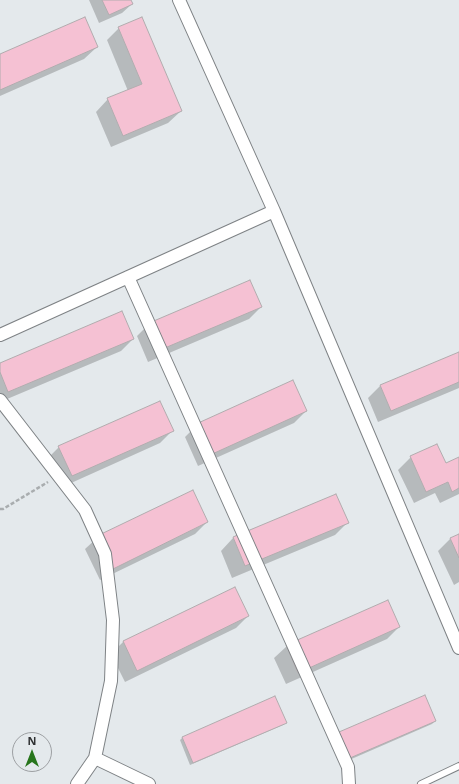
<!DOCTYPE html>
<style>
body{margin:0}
#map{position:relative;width:459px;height:784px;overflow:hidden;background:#e4e9ec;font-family:"Noto Sans",sans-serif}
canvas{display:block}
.north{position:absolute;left:12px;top:732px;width:40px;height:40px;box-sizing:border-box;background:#e4e9ec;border:1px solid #9c9fa2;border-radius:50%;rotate:0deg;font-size:11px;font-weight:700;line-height:16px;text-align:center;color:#2f3132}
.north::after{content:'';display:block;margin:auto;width:14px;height:18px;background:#27751c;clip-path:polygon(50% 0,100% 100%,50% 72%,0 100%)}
</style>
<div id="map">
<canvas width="459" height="784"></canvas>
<div class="north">N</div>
</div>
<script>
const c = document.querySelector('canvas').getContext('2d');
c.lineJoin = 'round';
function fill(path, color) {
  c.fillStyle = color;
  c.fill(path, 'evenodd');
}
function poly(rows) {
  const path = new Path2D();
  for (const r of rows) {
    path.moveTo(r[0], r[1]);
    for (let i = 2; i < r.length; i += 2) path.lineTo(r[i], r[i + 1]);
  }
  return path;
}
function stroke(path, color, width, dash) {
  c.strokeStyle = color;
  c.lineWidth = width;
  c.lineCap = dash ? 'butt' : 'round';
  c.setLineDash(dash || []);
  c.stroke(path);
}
const shadow = poly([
 [89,0,130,0,132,4,122,13,99,23],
 [119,28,181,111,168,123,111,147,96,112,108,99,128,91,107,40],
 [97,47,84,59,0,96,0,56],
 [261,307,249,319,148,362,137,336,149,324],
 [133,339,121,351,0,402,0,364],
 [459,353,459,388,378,422,368,398,380,386],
 [306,411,294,423,198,466,185,437,197,425],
 [172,431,160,443,60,488,47,459,59,447],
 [411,457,446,465,459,459,459,494,440,503,435,493,414,503,398,470],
 [336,495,348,522,335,535,232,578,221,551,233,538],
 [207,522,195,534,100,580,85,549,98,537],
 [459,535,459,582,454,585,438,551,450,539],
 [234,588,248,616,236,628,125,682,111,654,123,642],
 [399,627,387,639,286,684,274,658,287,646],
 [435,721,432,724,340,764,329,739],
 [286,722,283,725,190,765,180,740,183,737]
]);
const building = poly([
 [102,0,131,0,133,4,109,15,102,0],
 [85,17,98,47,0,90,0,54,85,17],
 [142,17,182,111,123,136,107,98,142,84,118,27,142,17],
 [250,280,262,307,160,350,149,323,250,280],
 [122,311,134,339,8,392,0,372,0,363,122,311],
 [459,352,459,382,391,411,380,385,459,352],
 [293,380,307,411,210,455,196,424,293,380],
 [160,401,174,431,72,476,58,446,160,401],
 [437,444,446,463,459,457,459,488,452,492,448,482,426,492,410,456,437,444],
 [193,490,208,522,113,569,97,536,193,490],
 [336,494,349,523,245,566,233,537,336,494],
 [459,534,459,558,450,538,459,534],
 [235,587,249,616,137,671,123,641,235,587],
 [388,600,400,627,298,673,286,645,388,600],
 [425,695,436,721,343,761,332,735,425,695],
 [275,696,287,723,193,763,182,737,275,696]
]);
const path = poly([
 [0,509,3,509,48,482]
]);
const lane = poly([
 [421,784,459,766]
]);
const street = poly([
 [179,0,274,211,459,648],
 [128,277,348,767,349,784],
 [0,335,274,211],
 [0,400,85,510,105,554,113,620,111,681,95,758,77,784],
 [95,758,149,784]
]);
fill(shadow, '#0003');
fill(building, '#f5c1d3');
stroke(building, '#b1acae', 1);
stroke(lane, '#7e8285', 8);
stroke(street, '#7e8285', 14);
stroke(path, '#a9adaf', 2.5, [4, 2]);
stroke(lane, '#fff', 6);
stroke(street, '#fff', 12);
</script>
